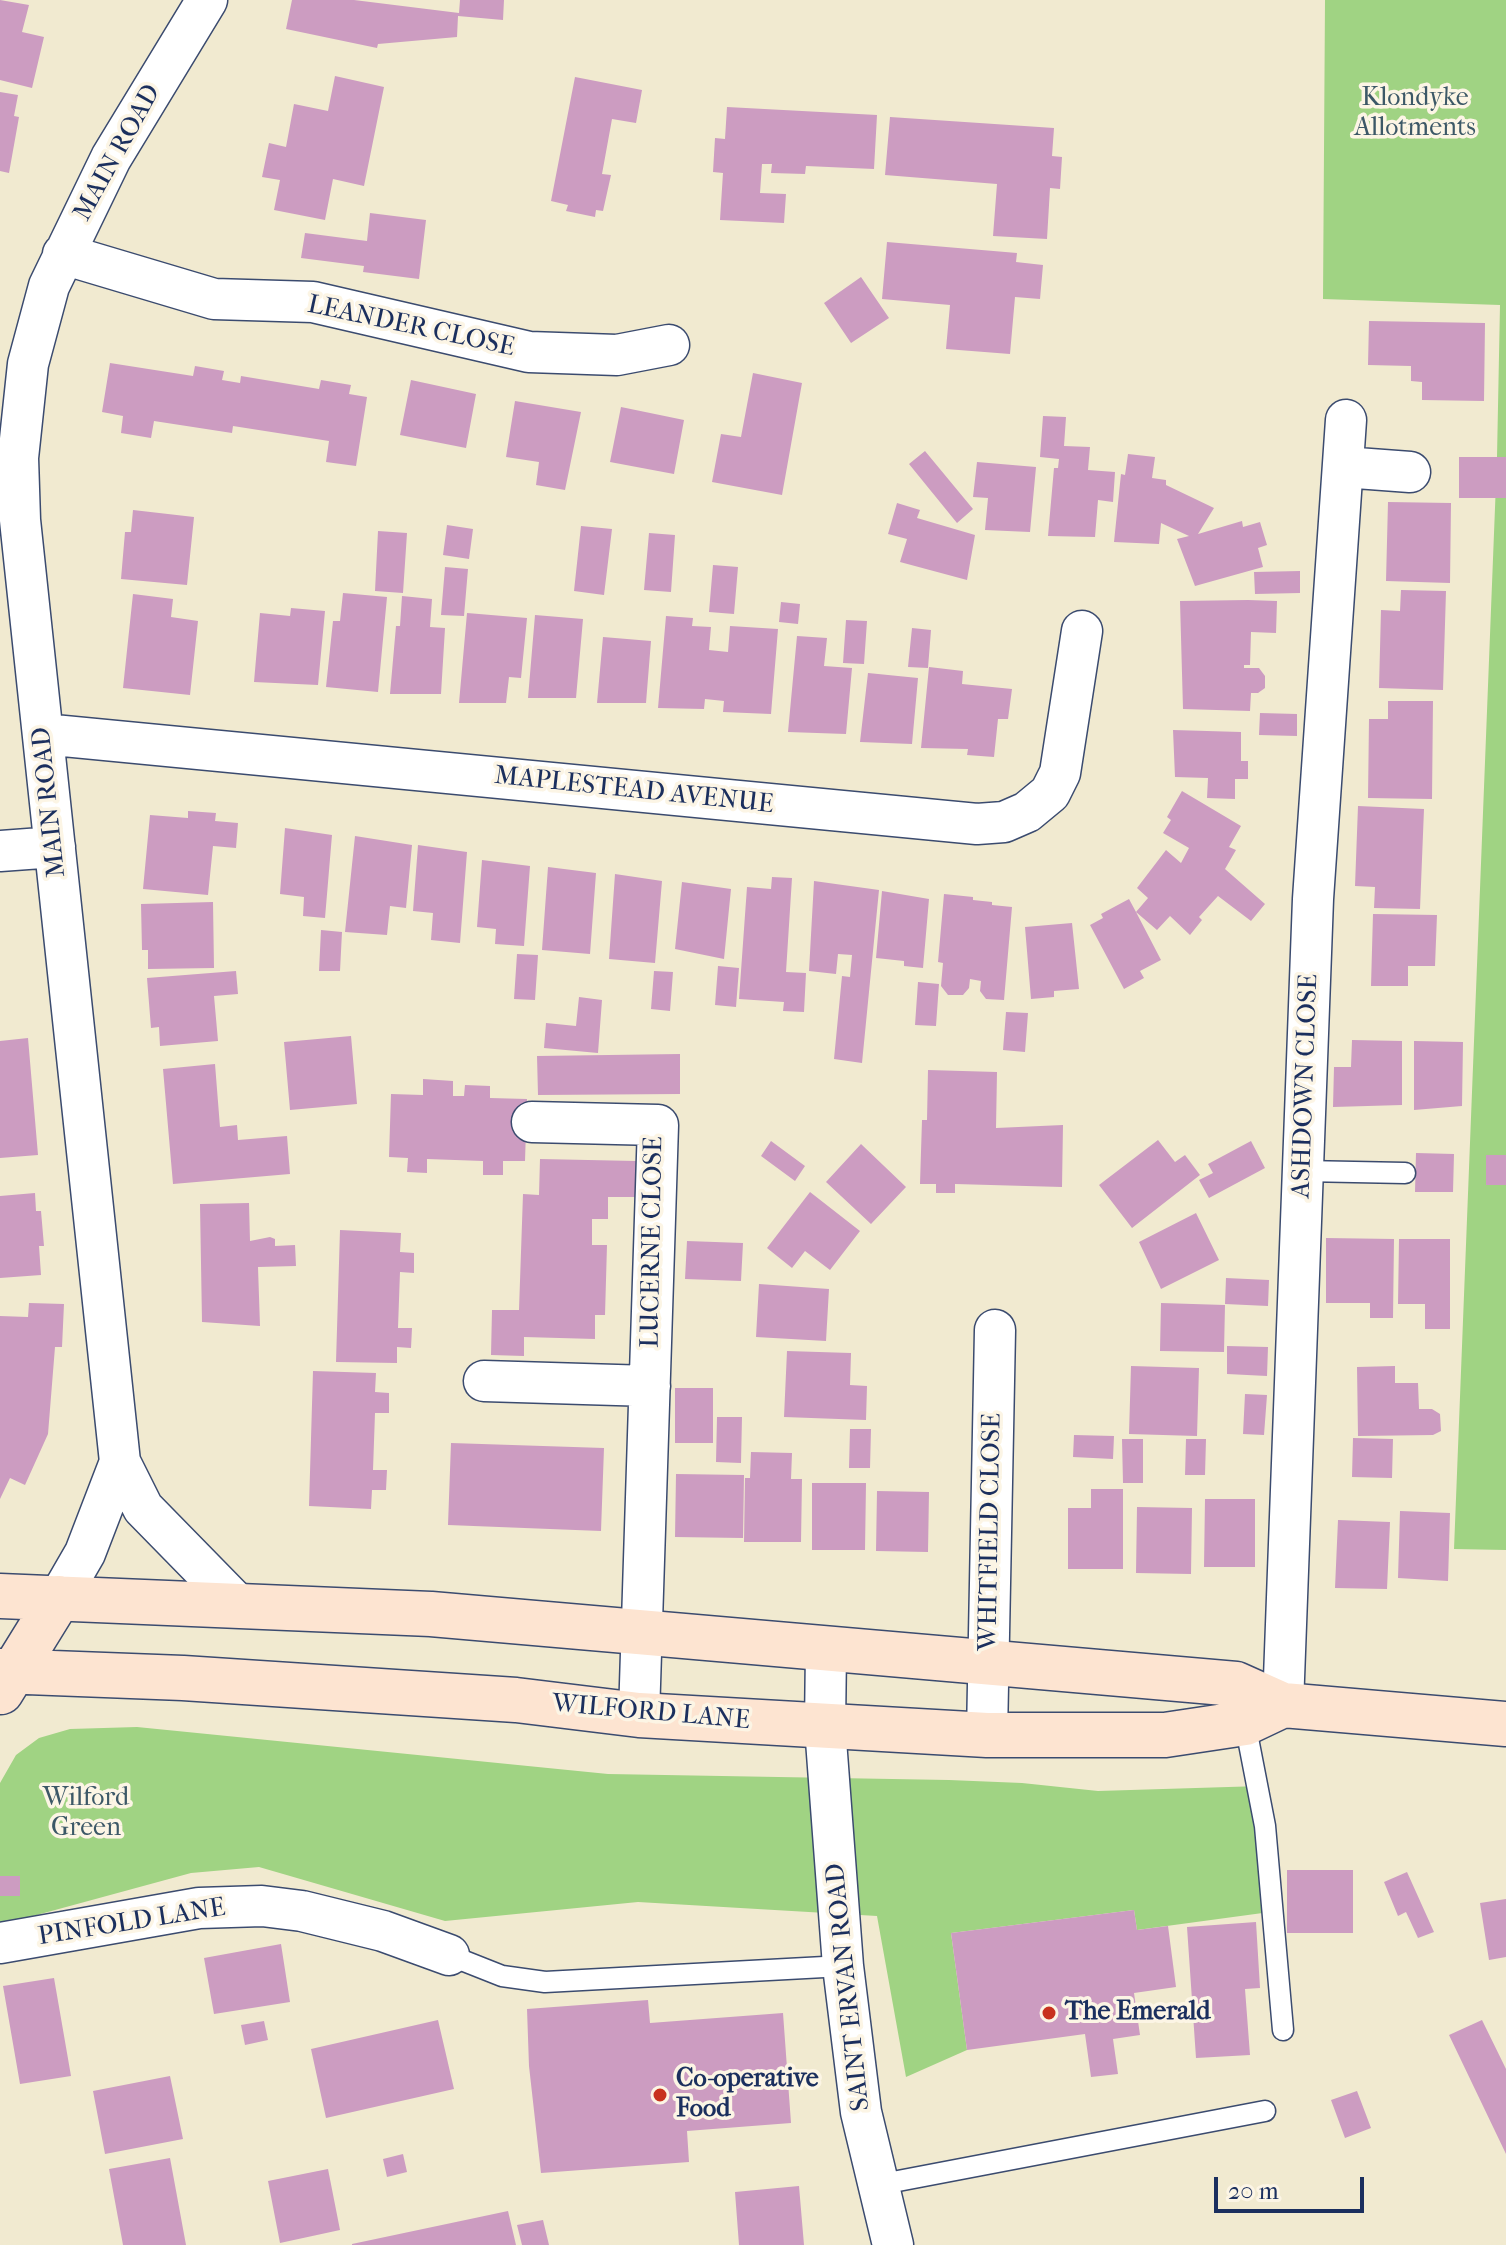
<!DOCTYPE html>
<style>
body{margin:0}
#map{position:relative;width:1506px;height:2245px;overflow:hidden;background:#f1ead0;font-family:"IM FELL French Canon",serif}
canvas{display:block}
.scale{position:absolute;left:1214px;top:2177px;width:150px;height:36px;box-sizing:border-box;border:4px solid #1b2f5e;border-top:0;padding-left:10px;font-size:24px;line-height:28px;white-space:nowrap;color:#1b2f5e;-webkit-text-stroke:6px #fcf5e5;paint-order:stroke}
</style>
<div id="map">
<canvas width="1506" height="2245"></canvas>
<div class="scale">20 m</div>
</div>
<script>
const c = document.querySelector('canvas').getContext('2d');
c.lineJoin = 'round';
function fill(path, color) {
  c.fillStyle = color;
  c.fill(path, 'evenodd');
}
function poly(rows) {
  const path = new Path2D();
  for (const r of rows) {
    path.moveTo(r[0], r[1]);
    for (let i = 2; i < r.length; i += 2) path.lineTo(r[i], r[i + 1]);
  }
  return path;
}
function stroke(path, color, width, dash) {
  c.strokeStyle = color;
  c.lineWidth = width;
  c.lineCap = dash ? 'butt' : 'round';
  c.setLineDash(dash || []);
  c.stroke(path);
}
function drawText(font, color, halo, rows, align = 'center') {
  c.font = font + ' "IM FELL French Canon",serif';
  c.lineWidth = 7;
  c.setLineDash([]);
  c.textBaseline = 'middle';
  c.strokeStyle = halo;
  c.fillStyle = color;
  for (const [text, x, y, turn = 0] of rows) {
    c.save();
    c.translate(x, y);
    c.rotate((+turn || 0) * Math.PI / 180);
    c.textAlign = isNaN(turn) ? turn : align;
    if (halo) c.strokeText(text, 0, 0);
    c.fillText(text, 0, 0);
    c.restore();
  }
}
const green = poly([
 [1325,0,1506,0,1506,1550,1454,1549,1497,457,1500,305,1323,299],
 [137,1727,608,1774,949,1780,1022,1783,1098,1791,1261,1786,1270,1912,1137,1930,1134,1910,951,1933,967,2050,906,2077,877,1916,638,1902,445,1921,259,1867,191,1873,0,1925,0,1783,16,1755,39,1738,70,1729]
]);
const building = poly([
 [0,0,29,5,22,32,44,37,32,88,0,80],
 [292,0,354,0,459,13,460,0,504,0,503,20,458,16,457,37,378,44,377,48,286,29],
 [335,76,384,87,364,186,333,179,325,220,274,210,280,180,262,177,269,143,286,147,294,104,328,111],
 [575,77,642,90,636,123,612,119,602,174,611,175,603,211,596,210,595,217,566,211,568,205,551,201],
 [0,92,18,95,14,116,19,117,9,173,0,171],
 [727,107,877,115,874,169,806,166,805,174,771,173,772,164,762,164,760,193,786,194,784,223,720,220,723,173,713,172,715,138,725,139],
 [890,117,1054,128,1052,156,1062,157,1060,189,1050,188,1047,239,993,236,997,184,885,175],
 [370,213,426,220,419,279,363,272,364,266,301,258,305,233,367,241],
 [887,242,1017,253,1016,262,1043,265,1040,299,1015,297,1010,354,946,349,950,305,882,299],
 [861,277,889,318,851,343,824,303],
 [1369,321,1485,323,1484,401,1422,400,1422,382,1411,381,1411,366,1368,365],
 [110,363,193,376,195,366,224,371,222,380,240,383,241,376,319,389,321,380,351,385,349,394,367,397,356,466,326,462,329,441,233,426,232,433,154,421,151,438,121,433,123,416,102,412],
 [753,373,802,383,782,495,712,482,721,434,741,437],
 [411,380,476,394,466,448,400,435],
 [515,401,581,412,565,490,536,485,539,462,506,457],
 [621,407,684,420,674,474,610,462],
 [1043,416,1066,417,1064,446,1090,447,1088,470,1115,472,1113,502,1098,500,1095,537,1048,536,1054,468,1058,468,1059,459,1040,457],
 [925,451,973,509,957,523,909,464],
 [1128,454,1155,457,1152,478,1166,480,1166,485,1214,508,1198,534,1242,521,1243,527,1260,522,1267,545,1258,548,1263,567,1195,586,1177,539,1189,536,1161,523,1159,544,1114,542,1121,474,1125,475],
 [1459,457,1506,457,1506,498,1459,498],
 [977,462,1036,467,1030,532,985,530,988,498,973,497],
 [1388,502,1451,503,1450,583,1386,581],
 [897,503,920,510,917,518,975,535,967,580,900,562,907,539,888,534],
 [133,510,194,517,187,585,121,579,125,532,131,532],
 [447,525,473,529,469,559,443,555],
 [581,526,612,529,604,595,574,591],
 [378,531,407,533,403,593,375,591],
 [649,533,675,535,671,592,644,590],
 [713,565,738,567,734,614,709,612],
 [445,567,468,569,464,616,441,615],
 [1300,571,1300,593,1255,594,1254,572],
 [1401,590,1446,591,1443,690,1379,688,1381,610,1400,611],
 [343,593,387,597,378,692,326,687,333,621,340,621],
 [133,594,173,599,171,617,198,621,190,695,123,688],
 [402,596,432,599,430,627,445,628,441,694,390,694,396,626,400,626],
 [1248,600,1277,601,1276,633,1251,632,1250,665,1244,665,1244,668,1259,668,1265,676,1265,688,1258,693,1251,693,1250,711,1183,709,1180,601],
 [781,602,800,604,798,624,779,622],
 [291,608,325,611,318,685,254,682,260,613,290,616],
 [467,613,527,618,521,678,509,677,506,703,459,703],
 [535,615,583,619,576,698,528,698],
 [666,616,693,618,692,626,711,627,709,650,728,652,730,626,778,629,771,714,723,712,724,701,705,699,704,709,658,708],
 [846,620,867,621,864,664,843,663],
 [912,628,931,630,928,668,908,667],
 [797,636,827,638,824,666,852,668,846,734,788,732],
 [603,637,651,641,646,703,597,703],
 [929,667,963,671,962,684,1012,689,1008,719,998,719,994,757,967,755,968,749,921,748],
 [868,673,918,678,912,744,860,742],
 [1388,701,1433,701,1432,799,1368,798,1369,719,1388,719],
 [1260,713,1297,714,1297,736,1259,735],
 [1173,730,1241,732,1241,761,1248,761,1248,779,1235,779,1235,799,1207,798,1208,778,1175,777],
 [1182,791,1241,826,1229,847,1236,850,1225,869,1265,904,1251,921,1218,896,1199,917,1202,920,1190,935,1170,916,1157,930,1136,912,1161,960,1140,971,1144,978,1124,989,1090,925,1103,918,1101,914,1129,899,1136,912,1148,898,1137,888,1166,850,1181,863,1189,848,1163,833,1171,820,1167,817],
 [1358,806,1424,809,1420,909,1374,908,1375,887,1355,886],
 [188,811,216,813,215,821,238,823,236,848,213,846,208,895,143,889,150,815,188,818],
 [285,828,332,835,325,918,303,916,304,897,280,894],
 [355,836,412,845,406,908,390,906,387,935,345,932],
 [418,845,467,852,460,943,431,940,433,913,413,911],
 [482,860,530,866,524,946,495,944,496,929,477,927],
 [548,867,596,873,590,954,542,950],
 [615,874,662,881,655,963,609,959],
 [772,877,792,878,786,972,806,973,804,1012,783,1011,784,1002,739,999,747,887,771,889],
 [814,881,879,890,862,1063,834,1059,842,976,850,977,852,955,838,954,836,974,809,971],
 [682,882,731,889,724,959,675,949],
 [882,891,929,899,923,968,904,966,904,961,876,958],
 [944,894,973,897,973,900,992,902,992,905,1012,907,1004,1000,986,999,980,991,981,981,970,979,969,988,963,995,948,995,941,986,943,963,938,962],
 [213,902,214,968,148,969,148,950,142,950,141,904],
 [1373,914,1437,915,1435,966,1408,966,1408,986,1371,986],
 [1072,923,1079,989,1054,991,1054,997,1031,999,1025,927],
 [321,930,342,932,340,971,319,971],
 [517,954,538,955,535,1000,514,999],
 [718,966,739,968,736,1007,715,1005],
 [236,971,238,994,214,996,218,1041,160,1046,159,1027,151,1028,147,978],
 [654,971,673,972,670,1011,651,1009],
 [918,982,939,984,936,1026,915,1025],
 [579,997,602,1000,598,1053,544,1048,546,1023,576,1026],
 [1006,1012,1028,1013,1025,1052,1003,1050],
 [351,1036,357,1104,290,1110,284,1042],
 [28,1038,38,1155,0,1158,0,1041],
 [1352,1040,1402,1041,1402,1105,1333,1107,1334,1067,1351,1067],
 [1414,1041,1463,1042,1462,1106,1414,1110],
 [680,1054,680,1094,538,1095,537,1056],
 [215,1064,220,1127,237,1125,238,1140,287,1136,290,1174,173,1184,163,1069],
 [928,1070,997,1072,996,1128,1063,1125,1062,1187,955,1184,955,1193,936,1193,936,1184,920,1184,922,1120,927,1120],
 [423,1079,453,1081,453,1096,464,1096,465,1085,490,1086,490,1098,527,1099,525,1161,503,1161,503,1175,483,1175,483,1161,427,1159,427,1173,407,1172,408,1158,389,1157,391,1094,423,1095],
 [1158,1140,1175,1162,1185,1155,1200,1175,1132,1228,1099,1185],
 [771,1141,805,1166,795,1181,761,1156],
 [1251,1141,1265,1168,1209,1198,1199,1180,1213,1173,1208,1164],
 [861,1144,906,1187,871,1224,826,1182],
 [1416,1153,1454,1154,1453,1192,1415,1192],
 [1486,1155,1506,1155,1506,1185,1486,1185],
 [540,1159,636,1161,635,1197,608,1197,608,1219,592,1219,592,1245,607,1245,605,1315,595,1315,595,1339,524,1337,524,1356,491,1355,492,1310,519,1310,523,1194,539,1195],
 [810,1192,860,1231,830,1270,805,1251,792,1268,767,1248],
 [35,1193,36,1211,41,1211,44,1246,39,1246,41,1275,0,1278,0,1196],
 [249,1203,250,1241,270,1237,275,1239,275,1246,295,1245,296,1266,258,1267,260,1326,202,1322,200,1204],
 [1196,1213,1219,1260,1161,1289,1139,1242],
 [340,1230,401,1233,400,1252,414,1253,414,1273,400,1272,398,1328,412,1328,411,1348,397,1347,397,1363,336,1362],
 [1326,1238,1394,1239,1393,1318,1370,1318,1370,1303,1326,1303],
 [1399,1239,1450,1239,1450,1329,1425,1329,1425,1304,1398,1304],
 [687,1241,743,1243,741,1281,685,1279],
 [1226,1278,1269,1280,1268,1306,1225,1304],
 [759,1284,829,1289,826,1341,756,1337],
 [29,1303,64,1304,62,1347,55,1347,48,1434,25,1485,10,1478,0,1499,0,1316,28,1317],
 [1161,1303,1225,1305,1224,1352,1160,1351],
 [1227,1346,1268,1347,1267,1376,1227,1374],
 [787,1351,851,1353,850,1385,867,1386,866,1420,784,1417],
 [1131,1366,1199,1368,1197,1436,1129,1434],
 [1395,1366,1395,1383,1418,1383,1419,1409,1432,1409,1440,1414,1441,1431,1433,1435,1358,1436,1357,1367],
 [313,1371,376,1373,375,1392,389,1393,389,1413,375,1413,373,1470,387,1470,386,1490,372,1490,371,1509,309,1506],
 [675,1388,713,1388,713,1443,675,1443],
 [1245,1394,1267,1395,1264,1435,1243,1434],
 [717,1417,742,1417,741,1463,716,1462],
 [850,1429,871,1429,870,1468,849,1468],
 [1074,1435,1114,1436,1113,1459,1073,1457],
 [1353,1438,1393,1439,1392,1478,1352,1477],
 [1122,1439,1143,1439,1143,1483,1123,1483],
 [1186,1439,1206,1439,1205,1475,1185,1475],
 [451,1443,604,1448,601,1531,448,1525],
 [751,1452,792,1453,791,1479,802,1479,801,1542,744,1542,745,1478,750,1478],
 [676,1474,744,1475,743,1538,675,1537],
 [812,1483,866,1483,865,1550,812,1550],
 [1091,1489,1123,1489,1123,1569,1068,1569,1068,1508,1091,1508],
 [877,1491,929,1492,928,1552,876,1551],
 [1205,1499,1255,1499,1255,1567,1204,1567],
 [1137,1507,1192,1508,1191,1574,1136,1573],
 [1400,1511,1450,1513,1448,1581,1398,1578],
 [1338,1520,1390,1522,1387,1589,1335,1588],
 [1287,1870,1353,1870,1353,1933,1287,1933],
 [1407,1872,1434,1932,1418,1938,1406,1912,1398,1916,1384,1882],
 [0,1876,20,1876,20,1896,0,1896],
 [1506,1899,1506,1957,1489,1960,1480,1903],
 [1134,1910,1137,1930,1168,1926,1176,1987,1134,1993,1140,2035,1113,2039,1118,2074,1091,2077,1085,2034,967,2050,951,1933],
 [1256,1922,1260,1988,1245,1989,1250,2055,1196,2058,1187,1927],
 [281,1944,290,2002,214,2014,204,1958],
 [54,1978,71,2076,20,2084,3,1986],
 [648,2000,650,2023,783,2013,791,2123,687,2131,689,2162,541,2173,529,2066,527,2009],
 [438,2020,454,2089,326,2118,311,2049],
 [1482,2020,1506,2069,1506,2154,1449,2035],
 [264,2021,268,2040,245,2045,241,2025],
 [170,2076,183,2139,105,2154,93,2091],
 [1357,2091,1371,2128,1345,2138,1331,2100],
 [403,2154,407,2172,387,2177,383,2159],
 [170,2158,186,2245,123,2245,109,2169],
 [328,2169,340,2230,280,2243,268,2181],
 [799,2186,804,2245,739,2245,735,2192],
 [508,2211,516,2245,352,2245,352,2244],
 [543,2220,549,2245,522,2245,517,2225]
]);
const lane = poly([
 [1303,1171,1405,1173],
 [1245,1723,1265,1826,1283,2030],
 [449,1955,502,1976,545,1982,843,1966],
 [877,2185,1265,2111]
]);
const street = poly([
 [207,0,111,158,49,286,28,364,18,458,20,520,120,1462,143,1508,237,1604],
 [63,254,214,299,313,302,529,352,617,355,669,345],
 [1343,467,1410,472],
 [43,734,977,824,1004,822,1027,812,1050,793,1060,773,1082,631],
 [0,851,55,847],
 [532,1122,658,1125,639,1715],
 [484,1381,650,1386],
 [59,1598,85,1553,120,1462],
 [826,1649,825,1727,843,1966,861,2112,893,2245],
 [1283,1705,1313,899,1346,420],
 [987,1735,995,1330],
 [0,1943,199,1908,262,1906,302,1911,383,1931,449,1955]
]);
const secondary = poly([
 [0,1596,431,1614,1236,1684,1283,1705,1506,1724],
 [0,1671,183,1678,516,1700,639,1715,987,1735,1165,1735,1245,1723,1283,1705],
 [1,1692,59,1598]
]);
const markers = [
 [1049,2013,8,"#c8321e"],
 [660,2095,8,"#c8321e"]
];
const parkNames = [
 ["Klondyke",1415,99],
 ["Allotments",1415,129],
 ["Wilford",86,1799],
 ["Green",86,1829]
];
const streetNames = [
 ["MAIN ROAD",118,153,-61],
 ["LEANDER CLOSE",411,327,12],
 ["MAPLESTEAD AVENUE",634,791,6],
 ["MAIN ROAD",50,802,-96],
 ["ASHDOWN CLOSE",1306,1086,-88],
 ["LUCERNE CLOSE",653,1242,-89],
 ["WHITFIELD CLOSE",991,1532,-89],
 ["WILFORD LANE",651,1713,5],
 ["PINFOLD LANE",132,1923,-9],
 ["SAINT ERVAN ROAD",849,1987,-96]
];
const poiNames = [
 ["The Emerald",1065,2013],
 ["Co-operative",676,2080],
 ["Food",676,2110]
];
fill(green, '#a0d383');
fill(building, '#cc9cc1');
stroke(lane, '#3b4b6f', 23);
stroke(street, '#3b4b6f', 43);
stroke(secondary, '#3b4b6f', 47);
stroke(lane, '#fff', 20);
stroke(street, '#fff', 40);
stroke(secondary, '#fde4d1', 44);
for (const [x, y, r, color] of markers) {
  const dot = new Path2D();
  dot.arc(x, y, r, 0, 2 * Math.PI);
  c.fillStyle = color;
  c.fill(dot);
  stroke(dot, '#fcf5e5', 3);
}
drawText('26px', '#3c5867', '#fcf5e5', parkNames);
drawText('26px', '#1b2f5e', '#fcf5e5', streetNames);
drawText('bold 26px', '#1b2f5e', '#fcf5e5', poiNames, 'left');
</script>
